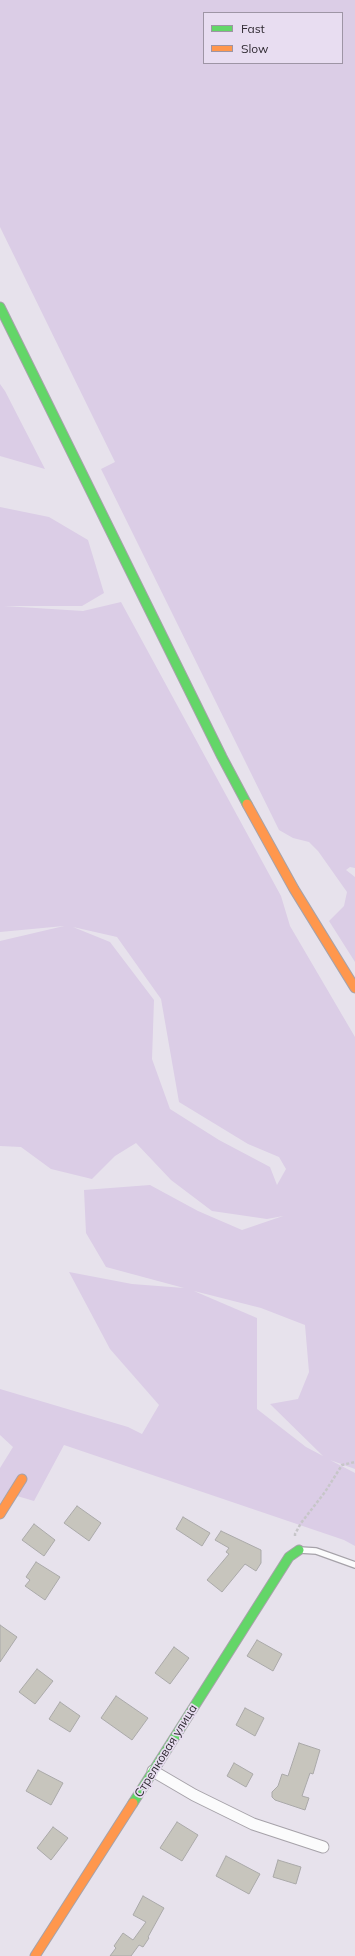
<!DOCTYPE html>
<meta charset="utf-8">
<style>
body{margin:0}
#map{position:relative;width:355px;height:1956px;overflow:hidden;background:#e7e2ec;font-family:Mulish,sans-serif}
canvas{display:block}
.legend{position:absolute;left:203px;top:12px;width:140px;height:52px;box-sizing:border-box;background:#e8ddf1;border:1px solid #9e95a5;margin:0;padding:5px 7px;list-style:none;font-size:12px;color:#2f2a32}
.legend li{display:flex;align-items:center;gap:8px;height:20px}
.legend b{width:20px;border:1px solid #9e95a5}
</style>
<div id="map">
<canvas width="355" height="1956"></canvas>
<ul class="legend">
<li><b style="height:5px;background:#63d668"></b>Fast</li>
<li><b style="height:5px;background:#ff974d"></b>Slow</li>
</ul>
</div>
<script>
const c = document.querySelector('canvas').getContext('2d');
c.lineJoin = 'round';
function fill(path, color) {
  c.fillStyle = color;
  c.fill(path, 'evenodd');
}
function poly(rows) {
  const path = new Path2D();
  for (const r of rows) {
    path.moveTo(r[0], r[1]);
    for (let i = 2; i < r.length; i += 2) path.lineTo(r[i], r[i + 1]);
  }
  return path;
}
function stroke(path, color, width, dash) {
  c.strokeStyle = color;
  c.lineWidth = width;
  c.lineCap = dash ? 'butt' : 'round';
  c.setLineDash(dash || []);
  c.stroke(path);
}
function drawText(font, color, halo, rows, align = 'center') {
  c.font = font + ' Mulish,sans-serif';
  c.lineWidth = 3.5;
  c.setLineDash([]);
  c.textBaseline = 'middle';
  c.strokeStyle = halo;
  c.fillStyle = color;
  for (const [text, x, y, turn = 0] of rows) {
    c.save();
    c.translate(x, y);
    c.rotate((+turn || 0) * Math.PI / 180);
    c.textAlign = isNaN(turn) ? turn : align;
    if (halo) c.strokeText(text, 0, 0);
    c.fillText(text, 0, 0);
    c.restore();
  }
}
const green = poly([
 [0,0,355,0,355,868,350,867,346,870,355,877,355,962,329,921,344,906,347,892,318,851,309,842,293,838,279,830,101,469,115,462,0,227],
 [204,13,342,13,342,63,204,63],
 [0,384,5,391,45,469,0,456],
 [0,507,49,517,88,540,104,593,82,606,4,606,83,611,121,602,281,896,290,926,355,1037,355,1469,330,1460,355,1473,355,1546,344,1540,64,1445,34,1501,7,1493,0,1503,0,1468,13,1447,0,1435,0,1389,128,1427,142,1434,159,1405,110,1349,69,1272,132,1284,184,1288,106,1267,86,1233,84,1190,150,1185,198,1211,242,1230,283,1216,267,1219,212,1211,171,1180,136,1143,115,1156,92,1179,51,1169,21,1147,0,1146,0,941,64,926,0,932],
 [73,927,117,937,161,999,179,1102,248,1144,279,1157,286,1169,277,1185,270,1167,219,1140,170,1109,152,1059,154,1000,110,942],
 [194,1291,261,1308,305,1325,309,1372,298,1399,270,1404,323,1456,306,1447,257,1409,257,1318]
]);
const building = poly([
 [77,1506,101,1523,89,1541,64,1523,77,1506],
 [183,1517,210,1533,202,1546,176,1529,183,1517],
 [34,1524,55,1540,44,1556,22,1540,34,1524],
 [221,1531,261,1550,261,1563,256,1571,245,1564,222,1592,207,1580,229,1554,226,1552,229,1548,215,1540,221,1531],
 [36,1562,60,1577,45,1600,25,1586,30,1580,26,1577,36,1562],
 [0,1625,17,1637,0,1662,0,1625],
 [257,1640,282,1654,273,1671,247,1656,257,1640],
 [174,1647,189,1658,170,1684,155,1673,174,1647],
 [37,1669,53,1681,35,1704,19,1692,37,1669],
 [116,1696,148,1718,132,1740,101,1718,116,1696],
 [60,1702,80,1716,70,1732,49,1719,60,1702],
 [245,1708,264,1718,255,1736,236,1725,245,1708],
 [299,1743,320,1750,313,1774,310,1773,302,1796,309,1798,305,1810,275,1800,272,1797,272,1792,278,1786,282,1774,288,1776,299,1743],
 [234,1763,253,1774,246,1787,227,1776,234,1763],
 [38,1770,63,1783,51,1805,26,1791,38,1770],
 [177,1822,198,1835,182,1861,160,1848,177,1822],
 [53,1827,68,1838,51,1860,37,1848,53,1827],
 [226,1856,260,1874,249,1894,216,1876,226,1856],
 [278,1860,301,1867,296,1884,273,1877,278,1860],
 [143,1896,164,1908,148,1937,149,1938,143,1947,139,1945,131,1956,110,1956,116,1948,114,1946,123,1933,133,1940,146,1922,133,1915,143,1896]
]);
const path = poly([
 [295,1536,295,1534,301,1523,325,1492,342,1465,355,1462]
]);
const lane = poly([
 [300,1550,316,1551,355,1565]
]);
const street = poly([
 [153,1771,194,1795,253,1824,323,1847]
]);
const fast = poly([
 [0,307,222,757,247,804],
 [133,1803,289,1557,299,1550]
]);
const slow = poly([
 [247,804,294,889,355,988],
 [0,1514,22,1479],
 [35,1956,133,1803]
]);
const streetNames = [
 ["Стрелковая улица",166,1751,-58]
];
fill(green, '#dbcde6');
fill(building, '#c7c5bd');
stroke(building, '#aaa9a9', 1);
stroke(lane, '#a6a2a9', 8);
stroke(street, '#a6a2a9', 13);
stroke(fast, '#a6a2a9', 11);
stroke(slow, '#a6a2a9', 11);
stroke(path, '#c7c6c9', 2.5, [3, 2]);
stroke(lane, '#fbfbfc', 5.5);
stroke(street, '#fbfbfc', 11);
stroke(fast, '#63d668', 9);
stroke(slow, '#ff974d', 9);
drawText('12px', '#2f2a32', '#e8ddf1', streetNames);
</script>
